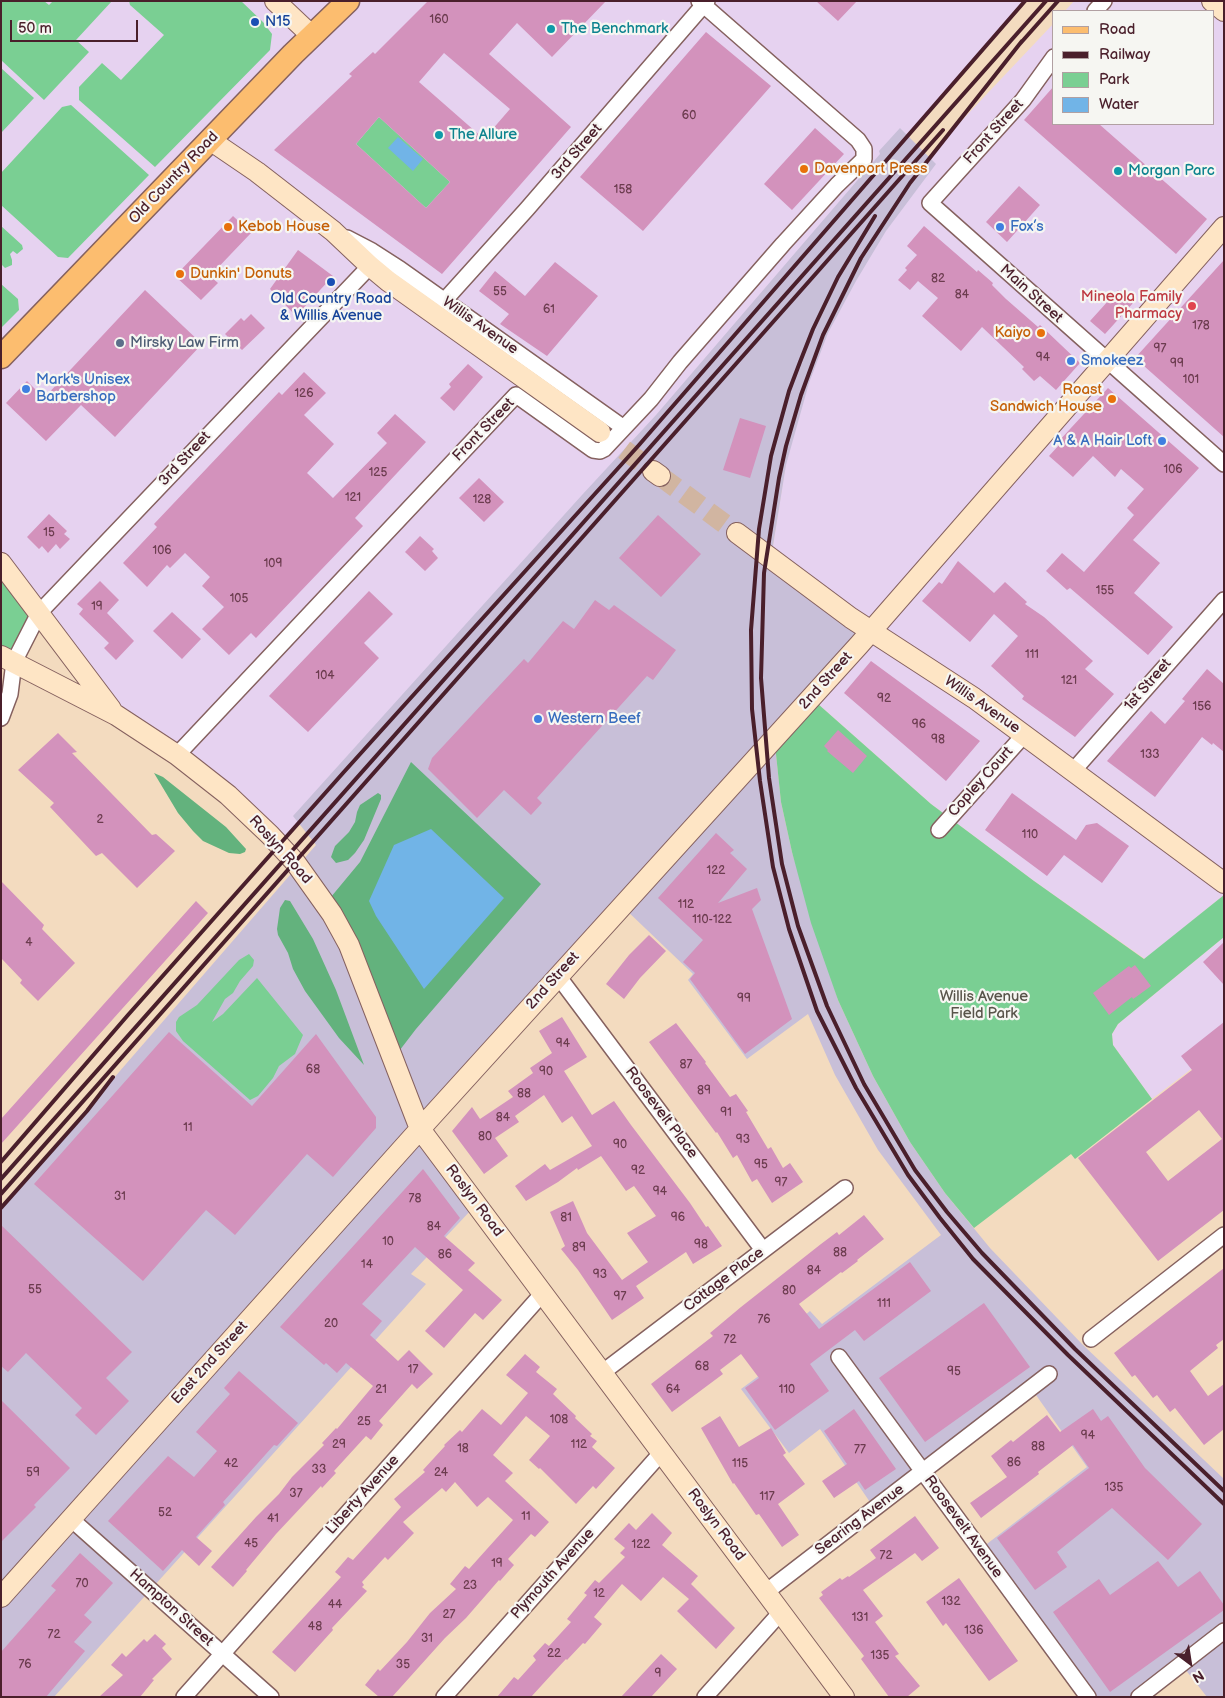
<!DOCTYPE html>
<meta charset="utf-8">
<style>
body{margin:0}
#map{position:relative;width:1225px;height:1698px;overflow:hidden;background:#f3dbbf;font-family:"Balsamiq Sans",sans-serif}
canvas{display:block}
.frame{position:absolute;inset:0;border:2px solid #4a1f2b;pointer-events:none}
.legend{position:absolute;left:1052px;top:10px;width:162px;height:115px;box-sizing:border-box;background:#f6f6f2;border:1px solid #b1a0a2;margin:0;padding:6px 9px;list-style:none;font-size:15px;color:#4a1f2b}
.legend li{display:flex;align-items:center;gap:10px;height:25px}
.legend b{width:25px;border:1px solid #b1a0a2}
.north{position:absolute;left:1165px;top:1638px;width:50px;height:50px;-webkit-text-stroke:4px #f6f6f2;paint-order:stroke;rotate:149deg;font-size:14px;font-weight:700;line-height:20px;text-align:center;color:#4a1f2b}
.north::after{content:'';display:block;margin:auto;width:18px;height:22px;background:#4a1f2b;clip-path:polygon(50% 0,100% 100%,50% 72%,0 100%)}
.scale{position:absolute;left:10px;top:20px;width:128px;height:22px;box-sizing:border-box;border:2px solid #4a1f2b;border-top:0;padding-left:6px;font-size:15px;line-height:18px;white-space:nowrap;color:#4a1f2b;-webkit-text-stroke:4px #f6f6f2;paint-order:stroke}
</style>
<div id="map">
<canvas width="1225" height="1698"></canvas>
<div class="frame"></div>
<ul class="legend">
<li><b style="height:6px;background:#fcbd6f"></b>Road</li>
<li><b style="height:6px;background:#4a1f2b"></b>Railway</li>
<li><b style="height:14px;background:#7acf93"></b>Park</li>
<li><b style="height:14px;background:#71b4e7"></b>Water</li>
</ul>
<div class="north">N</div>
<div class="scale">50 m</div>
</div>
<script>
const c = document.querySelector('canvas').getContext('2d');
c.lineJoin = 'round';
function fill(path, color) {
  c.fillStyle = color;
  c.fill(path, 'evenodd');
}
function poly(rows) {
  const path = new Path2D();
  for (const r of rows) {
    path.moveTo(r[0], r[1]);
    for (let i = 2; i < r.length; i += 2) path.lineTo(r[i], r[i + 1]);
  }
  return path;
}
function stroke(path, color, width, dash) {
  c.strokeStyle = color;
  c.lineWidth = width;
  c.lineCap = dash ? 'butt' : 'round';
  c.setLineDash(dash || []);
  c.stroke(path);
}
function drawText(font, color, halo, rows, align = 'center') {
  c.font = font + ' "Balsamiq Sans",sans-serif';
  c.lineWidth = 4.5;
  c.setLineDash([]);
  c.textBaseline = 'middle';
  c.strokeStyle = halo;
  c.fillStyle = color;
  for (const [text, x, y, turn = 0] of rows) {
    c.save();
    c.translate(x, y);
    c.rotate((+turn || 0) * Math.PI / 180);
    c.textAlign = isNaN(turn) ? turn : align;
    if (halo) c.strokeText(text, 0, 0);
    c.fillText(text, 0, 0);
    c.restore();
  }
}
const built = poly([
 [1,1,1025,1,755,314,303,818,279,843,116,715,1,563],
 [1074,1,1224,1,1224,895,1145,959,1034,881,931,804,809,696,772,552,793,418,823,335,910,183,949,134,1054,23,1054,124,1214,124,1214,11,1065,11],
 [1224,937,1224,1044,1152,1099,1113,1045,1112,1034,1118,1024]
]);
const industrial = poly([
 [900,128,936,164,886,231,856,281,828,333,809,383,786,465,772,552,871,628,774,735,781,802,792,852,838,1000,873,1076,910,1142,945,1193,990,1248,1082,1344,1224,1479,1224,1697,1207,1697,1181,1664,1139,1697,1088,1697,979,1550,1087,1467,1031,1388,874,1508,820,1429,789,1453,741,1389,802,1344,790,1327,810,1311,822,1324,941,1235,878,1150,835,1075,808,1014,747,1059,688,980,693,974,622,906,414,1132,472,1209,411,1274,426,1284,54,1697,1,1697,1,1208,316,845,293,816,582,495,656,415,880,154,879,151]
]);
const green = poly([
 [1,1,44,1,49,5,53,1,112,1,76,40,89,52,44,100,1,60],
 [129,1,241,1,263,22,272,34,270,50,155,167,79,100,79,87,102,63,121,80,164,35,130,5],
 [1,68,34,98,1,133],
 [71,105,149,175,68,258,58,257,1,205,1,173,62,107],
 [379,117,450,182,426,208,356,144],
 [1,226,22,245,23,249,17,254,13,251,10,254,12,260,12,265,5,268,1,264],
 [1,284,18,299,19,310,1,328],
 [1,563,39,613,14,662,1,656],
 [809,696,931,804,1034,881,1144,959,1224,895,1224,937,1118,1024,1112,1034,1113,1045,1152,1099,1075,1159,1071,1154,974,1228,945,1193,910,1142,873,1076,838,1000,811,923,792,852,781,802,774,735],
 [249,954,254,960,253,966,240,981,233,993,225,999,212,1022,223,1014,257,978,303,1035,295,1054,279,1066,273,1078,258,1096,250,1100,183,1041,176,1031,176,1022,179,1017,197,1005,239,960]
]);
const forest = poly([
 [411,762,541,884,416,1029,393,1059,326,903,360,862],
 [154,773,163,777,226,827,246,849,245,852,240,854,229,853,203,841,193,831,178,813],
 [378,793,381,795,381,799,364,840,355,853,348,860,336,863,331,857,335,846,349,832,355,822,357,812,360,805],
 [285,900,290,901,313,939,336,990,364,1065,339,1038,305,991,293,969,288,953,278,935,277,929,280,908]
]);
const water = poly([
 [398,137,423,159,413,171,388,148],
 [431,829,504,898,424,989,376,916,369,901,394,845]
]);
const building = poly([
 [428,1,606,1,552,57,517,23,489,54,571,127,442,274,274,150,352,76,349,74,373,52,375,54],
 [444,53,510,109,484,139,419,82],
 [379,117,450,182,426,208,356,144],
 [816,1,857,1,838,21],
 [706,32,771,86,643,231,580,177],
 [1054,86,1054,124,1099,124,1207,219,1176,254,1024,120],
 [815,128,844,154,792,210,764,184],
 [1019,186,1040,205,1007,242,986,222],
 [233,216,251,233,210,276,218,283,201,300,175,276],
 [924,226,977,272,978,270,993,283,992,285,1006,299,1038,327,1040,325,1080,363,1056,390,1040,376,1034,381,1022,369,1024,367,982,327,961,351,922,316,938,298,918,281,910,290,898,280,907,270,905,268,917,255,907,246],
 [298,250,333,276,296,316,270,289],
 [1224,260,1224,437,1135,358],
 [555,262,598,296,547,356,500,324,509,314,479,291,495,271,525,296],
 [145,290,202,344,115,437,81,405,46,441,6,403,27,381,44,398],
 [1118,290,1133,303,1105,334,1090,321],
 [251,314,265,328,242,350,225,334,241,318,244,321],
 [468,364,483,377,454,411,440,398,451,387,449,384],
 [304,372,326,393,304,415,334,444,307,473,333,498,387,443,377,433,395,414,426,442,355,518,363,526,256,638,251,633,229,655,202,629,224,607,202,586,210,577,185,553,170,568,167,565,147,587,123,563,157,527,154,524,279,392,282,395],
 [1108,388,1199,468,1133,540,1160,563,1134,593,1173,627,1148,655,1070,588,1067,590,1046,571,1062,553,1084,572,1134,515,1127,508,1144,489,1121,469,1115,477,1093,456,1073,477,1049,456,1060,444,1058,442],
 [740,418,766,426,750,478,723,470],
 [479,478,504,502,484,522,459,498],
 [49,514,67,531,64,534,70,539,60,549,56,544,48,553,42,546,39,549,27,537],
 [658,515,701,554,661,597,619,558],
 [420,536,434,549,432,551,438,558,425,571,405,552],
 [958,561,994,593,1005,582,1027,602,1025,604,1044,617,1093,661,1085,669,1114,694,1075,737,1022,699,1024,696,991,666,1018,636,994,614,970,642,922,601,939,582,942,584],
 [100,581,119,600,107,613,134,641,116,660,104,648,109,643,79,614,83,609,77,604],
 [369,591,393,614,364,643,379,658,308,732,269,696],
 [595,600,609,610,614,605,676,650,653,680,647,676,537,798,542,803,531,815,504,790,477,818,428,769,432,758,524,659,528,663,563,621,574,629],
 [172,612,201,639,182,659,153,631],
 [871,661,980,741,946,781,844,693],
 [1207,669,1224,684,1224,752,1213,743,1212,745,1202,737,1155,797,1107,761,1151,711,1165,724,1185,701,1182,699],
 [838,730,867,756,853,773,827,751,828,750,824,746],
 [58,733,77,752,72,753,152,835,156,834,175,851,137,888,102,853,96,856,50,807,54,803,18,770],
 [1012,793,1076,840,1086,825,1097,823,1129,846,1102,883,1064,855,1047,876,985,830],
 [716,833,734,850,730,853,747,869,718,903,757,888,761,900,752,909,792,1019,745,1054,690,979,695,973,683,962,703,940,658,898],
 [1,881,44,925,42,929,75,963,38,1001,20,983,22,980,1,958],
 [196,901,208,913,1,1144,1,1119],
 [649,935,666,951,640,978,624,999,606,984,629,955],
 [1224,942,1224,985,1203,962],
 [1135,965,1151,986,1136,997,1133,999,1132,997,1109,1015,1093,993,1129,966,1131,968],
 [562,1017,587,1057,564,1071,592,1115,614,1101,631,1125,690,1203,706,1227,708,1226,722,1246,693,1264,686,1252,636,1286,644,1298,612,1320,578,1270,561,1249,565,1246,550,1212,573,1201,587,1233,622,1280,648,1262,627,1233,656,1216,634,1186,626,1191,601,1156,578,1170,577,1168,558,1182,526,1201,515,1186,545,1164,550,1170,592,1146,572,1116,562,1123,544,1095,515,1116,519,1122,495,1138,508,1156,484,1174,452,1131,472,1107,480,1119,513,1097,508,1091,533,1073,530,1068,552,1053,539,1031],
 [1224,1022,1224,1210,1158,1261,1078,1158,1192,1070,1181,1056],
 [1199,1110,1222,1139,1168,1181,1146,1152],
 [676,1023,706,1062,705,1063,730,1097,736,1094,748,1111,746,1112,768,1149,771,1147,783,1168,790,1163,803,1182,772,1203,757,1179,752,1182,737,1155,733,1158,717,1132,716,1133,649,1042],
 [169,1032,252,1106,316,1034,376,1117,376,1128,333,1177,307,1154,235,1235,206,1210,143,1281,34,1184],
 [423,1169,460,1218,444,1236,475,1263,468,1270,502,1300,483,1320,475,1313,444,1348,425,1331,463,1290,415,1247,362,1304,382,1321,370,1335,398,1361,409,1350,433,1374,417,1389,412,1384,379,1421,383,1425,371,1440,366,1436,334,1471,336,1473,322,1488,321,1486,276,1534,246,1570,247,1571,233,1587,211,1567,256,1517,279,1494,292,1477,324,1445,322,1443,336,1428,337,1429,373,1386,346,1363,337,1373,326,1363,324,1365,280,1327],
 [864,1215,884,1239,857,1260,858,1261,842,1273,841,1272,799,1304,819,1329,910,1262,931,1291,864,1341,855,1330,810,1364,829,1391,775,1430,745,1388,759,1378,741,1354,720,1370,723,1374,672,1412,651,1384,713,1336,710,1333,741,1307,821,1244,837,1232,839,1235],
 [1,1225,132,1352,106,1378,129,1401,96,1435,75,1415,82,1408,26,1353,8,1372,1,1366],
 [1224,1268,1224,1339,1216,1345,1218,1348,1190,1371,1208,1396,1224,1384,1224,1429,1204,1445,1175,1408,1170,1412,1157,1395,1153,1398,1135,1375,1132,1377,1114,1353],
 [984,1303,1030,1367,925,1442,879,1378],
 [525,1354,540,1367,536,1372,557,1389,553,1394,576,1416,575,1418,592,1434,590,1436,597,1441,592,1447,615,1468,596,1489,593,1486,576,1504,540,1468,539,1469,529,1460,550,1436,526,1416,493,1455,513,1473,505,1481,549,1522,535,1537,531,1534,508,1559,514,1565,500,1581,499,1580,466,1618,445,1638,392,1697,379,1697,365,1685,378,1669,380,1671,407,1642,430,1613,456,1589,450,1584,465,1566,469,1569,513,1520,488,1497,477,1507,455,1482,446,1492,442,1488,403,1522,414,1533,388,1560,385,1557,362,1582,364,1585,362,1587,367,1591,332,1628,333,1630,295,1672,272,1652,341,1577,335,1572,348,1557,353,1560,401,1507,394,1499,425,1472,423,1470,445,1446,444,1445,460,1430,462,1432,482,1409,501,1425,528,1393,506,1375],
 [239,1371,298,1423,277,1446,274,1445,223,1502,225,1505,196,1537,212,1551,199,1566,182,1550,163,1571,108,1521,168,1456,194,1477,217,1451,196,1432,230,1394,224,1388],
 [1,1400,70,1468,34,1505,36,1507,1,1542],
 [854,1409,896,1469,865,1490,859,1481,834,1498,822,1481,847,1464,824,1431],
 [1093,1409,1101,1421,1108,1416,1145,1468,1202,1524,1168,1560,1112,1508,1057,1552,1067,1567,1035,1590,997,1538,1089,1468,1073,1445,1038,1472,1039,1474,981,1518,970,1503,1007,1477,991,1456,1011,1440,1013,1442,1047,1415,1060,1432],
 [720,1416,739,1447,771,1428,786,1453,783,1455,805,1484,778,1504,799,1535,782,1547,759,1514,756,1515,734,1483,733,1484,701,1428],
 [652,1513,672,1533,662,1545,698,1576,691,1584,735,1628,716,1649,677,1611,689,1599,663,1577,641,1601,622,1584,594,1617,602,1624,585,1644,583,1643,567,1660,566,1659,552,1674,531,1697,497,1697,514,1677,518,1680,536,1660,533,1656,545,1643,549,1646,571,1622,567,1619,587,1595,584,1593,595,1580,599,1583,625,1557,620,1553,625,1548,614,1539,629,1523,636,1530],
 [915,1516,939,1548,922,1561,915,1553,863,1590,883,1616,875,1622,899,1654,895,1656,920,1686,907,1697,889,1697,861,1659,864,1656,819,1598,823,1595,821,1592,840,1578,842,1580,848,1576,849,1577,876,1558,870,1550],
 [80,1553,113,1583,84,1615,92,1622,74,1642,85,1651,46,1697,1,1697,1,1652,56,1590,51,1586],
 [1158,1561,1178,1587,1200,1571,1224,1605,1224,1610,1110,1692,1053,1612,1099,1579,1110,1595],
 [959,1578,1018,1661,989,1681,946,1623,943,1626,926,1602],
 [155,1634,166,1644,162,1648,172,1659,152,1679,154,1680,140,1697,99,1697,123,1675,111,1665,122,1653,126,1657,144,1639,147,1642],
 [661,1654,677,1669,651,1697,621,1697]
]);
const secondaryTunnel = poly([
 [600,432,653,471],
 [660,476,737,533]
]);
const street = poly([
 [1095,11,1104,1],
 [1054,57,1023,100,930,203,1224,464],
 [347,238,372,251,400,269,624,428],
 [444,301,527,209,707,1],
 [1,718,10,694,14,662,39,613,370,266],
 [177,755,516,395,593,450,600,451,604,449,651,399,680,362,783,244,837,185,864,159,864,149,858,140,699,1],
 [1073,771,1224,600],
 [939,830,1024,735],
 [558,976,763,1250],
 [1091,1339,1224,1235],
 [839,1357,1088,1697],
 [603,1372,845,1188],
 [71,1519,271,1697],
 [766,1592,1049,1374],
 [184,1697,543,1293],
 [444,1697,662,1452],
 [705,1697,781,1612],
 [1139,1697,1224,1631]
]);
const secondary = poly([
 [275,1,311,35],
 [1212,1,1224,11],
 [210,140,257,172,333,231,370,266,388,281,600,432],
 [653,471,660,476],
 [737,533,851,618,974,698,1224,883],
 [1,563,111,709],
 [1,656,116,715,177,755,228,795,270,835,295,862,332,914,349,945,420,1129,844,1697],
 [1,1597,420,1129,859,645,1224,227]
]);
const primary = poly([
 [1,357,293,54,348,1]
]);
const rail = poly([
 [1022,41,910,183,861,258,823,335,801,395,786,446,779,478,764,573,761,678,769,778,782,864,798,926,827,1006,864,1084,915,1170,947,1212,982,1253,1075,1349,1224,1491],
 [1018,46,1058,1],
 [875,216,838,277,813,329,800,362,789,391,771,456,759,529,751,630,752,709,760,781,773,867,789,929,817,1011,856,1088,908,1175,940,1218,973,1259,1068,1355,1224,1504],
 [1,1162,128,1015,343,773,639,445,1025,1],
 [1,1179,1046,1],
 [1,1194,943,130],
 [1,1208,87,1111,113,1077]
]);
const markers = [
 [255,22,5,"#1a4fb4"],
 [551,29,5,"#0f9aa8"],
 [439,135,5,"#0f9aa8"],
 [804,169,5,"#e8710a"],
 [1118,171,5,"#0f9aa8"],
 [228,227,5,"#e8710a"],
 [1000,227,5,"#3f7fe0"],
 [180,274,5,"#e8710a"],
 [331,282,5,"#1a4fb4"],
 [1192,306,5,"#e0444e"],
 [1041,333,5,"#e8710a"],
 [120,343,5,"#5c6f8a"],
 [1071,361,5,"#3f7fe0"],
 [26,389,5,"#3f7fe0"],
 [1112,399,5,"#e8710a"],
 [1162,441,5,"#3f7fe0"],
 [538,719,5,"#3f7fe0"]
];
const numberNames = [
 ["160",439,20],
 ["60",689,116],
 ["158",623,190],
 ["82",938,279],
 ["55",500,292],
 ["84",962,295],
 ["61",549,310],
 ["178",1201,326],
 ["97",1160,349],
 ["94",1043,358],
 ["99",1177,364],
 ["101",1191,380],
 ["126",304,394],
 ["106",1173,470],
 ["125",378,473],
 ["121",353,498],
 ["128",482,500],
 ["15",49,533],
 ["106",162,551],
 ["109",273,564],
 ["155",1105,591],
 ["105",239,599],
 ["19",97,607],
 ["111",1032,655],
 ["104",325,676],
 ["121",1069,681],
 ["92",884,699],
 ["156",1202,707],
 ["96",919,725],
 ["98",938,740],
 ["133",1150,755],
 ["2",100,820],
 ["110",1030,835],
 ["122",716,871],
 ["112",686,905],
 ["110-122",712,920],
 ["4",29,943],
 ["99",744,999],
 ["94",563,1044],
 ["87",686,1065],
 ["68",313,1070],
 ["90",546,1072],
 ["89",704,1091],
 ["88",524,1094],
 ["91",726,1113],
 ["84",503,1118],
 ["11",188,1128],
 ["80",485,1137],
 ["93",743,1140],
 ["90",620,1145],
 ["95",761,1165],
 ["92",638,1171],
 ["97",781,1183],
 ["94",660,1192],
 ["31",120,1197],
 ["78",415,1199],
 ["81",566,1218],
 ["96",678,1218],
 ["84",434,1227],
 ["10",388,1242],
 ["98",701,1245],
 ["89",579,1248],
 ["88",840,1253],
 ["86",445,1255],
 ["14",367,1265],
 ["84",814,1271],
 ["93",600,1275],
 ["55",35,1290],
 ["80",789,1291],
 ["97",620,1297],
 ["111",884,1304],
 ["76",764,1320],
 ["20",331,1324],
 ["72",730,1340],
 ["68",702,1367],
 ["17",413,1370],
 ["95",954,1372],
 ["21",381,1390],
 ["64",673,1390],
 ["110",787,1390],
 ["108",559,1420],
 ["25",364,1422],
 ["94",1088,1436],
 ["29",339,1445],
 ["112",579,1445],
 ["88",1038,1447],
 ["18",463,1449],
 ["77",860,1450],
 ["86",1014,1463],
 ["42",231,1464],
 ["115",740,1464],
 ["33",319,1470],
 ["59",33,1473],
 ["24",441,1473],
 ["135",1114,1488],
 ["37",296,1494],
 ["117",767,1497],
 ["52",165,1513],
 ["11",526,1517],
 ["41",273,1519],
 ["45",251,1544],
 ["122",641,1545],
 ["72",886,1556],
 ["19",497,1564],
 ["70",82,1584],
 ["23",470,1586],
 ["12",599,1594],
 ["132",951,1602],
 ["44",335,1605],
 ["27",449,1615],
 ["131",860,1618],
 ["48",315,1627],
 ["136",974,1631],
 ["72",54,1635],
 ["31",427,1639],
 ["22",554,1654],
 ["135",880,1656],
 ["76",25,1665],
 ["35",403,1665],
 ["9",658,1674]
];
const transitNames = [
 ["N15",265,22],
 ["Old Country Road",331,299,"center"],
 ["& Willis Avenue",331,316,"center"]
];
const cultureNames = [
 ["The Benchmark",561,29],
 ["The Allure",449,135],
 ["Morgan Parc",1128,171]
];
const streetNames = [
 ["Front Street",994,132,-48],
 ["3rd Street",577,152,-49],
 ["Old Country Road",174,178,-46],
 ["Main Street",1031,294,42],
 ["Willis Avenue",480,326,35],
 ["Front Street",484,430,-46],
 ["3rd Street",185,459,-47],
 ["2nd Street",826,681,-48],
 ["1st Street",1148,685,-49],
 ["Willis Avenue",982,705,35],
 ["Copley Court",981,782,-48],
 ["Roslyn Road",280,850,48],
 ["2nd Street",553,981,-48],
 ["Roosevelt Place",661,1113,53],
 ["Roslyn Road",474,1201,53],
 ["Cottage Place",724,1280,-37],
 ["East 2nd Street",210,1363,-48],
 ["Liberty Avenue",363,1495,-48],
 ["Searing Avenue",860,1520,-37],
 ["Roslyn Road",716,1525,53],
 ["Roosevelt Avenue",963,1527,54],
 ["Plymouth Avenue",553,1574,-48],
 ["Hampton Street",171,1608,42]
];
const foodNames = [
 ["Davenport Press",814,169],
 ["Kebob House",238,227],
 ["Dunkin' Donuts",190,274],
 ["Kaiyo",1031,333,"right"],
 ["Roast",1102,390,"right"],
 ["Sandwich House",1102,407,"right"]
];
const shopNames = [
 ["Fox’s",1010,227],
 ["Smokeez",1081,361],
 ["Mark's Unisex",36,380],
 ["Barbershop",36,397],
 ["A & A Hair Loft",1152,441,"right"],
 ["Western Beef",548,719]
];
const healthNames = [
 ["Mineola Family",1182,297],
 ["Pharmacy",1182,314]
];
const serviceNames = [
 ["Mirsky Law Firm",130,343]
];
const parkNames = [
 ["Willis Avenue",984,997],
 ["Field Park",984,1014]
];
fill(built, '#e6d2f0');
fill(industrial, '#c8bfd8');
fill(green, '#7acf93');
fill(forest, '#63b27d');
fill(water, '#71b4e7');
fill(building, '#d392bc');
stroke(secondaryTunnel, '#d1b5a1', 20, [20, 10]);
stroke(street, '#85615f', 18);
stroke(secondary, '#85615f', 22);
stroke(primary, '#85615f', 25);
stroke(street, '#fff', 15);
stroke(secondary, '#fee5c5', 20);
stroke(primary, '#fcbd6f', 22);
stroke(rail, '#4a1f2b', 4);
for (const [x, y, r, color] of markers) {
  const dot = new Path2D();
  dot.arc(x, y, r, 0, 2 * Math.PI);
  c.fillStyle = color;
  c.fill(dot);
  stroke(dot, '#f6f6f2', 2);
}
drawText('12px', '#6c3c4f', null, numberNames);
drawText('15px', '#164399', '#f6f6f2', transitNames, 'left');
drawText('15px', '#0d838f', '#f6f6f2', cultureNames, 'left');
drawText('15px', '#4a1f2b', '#f6f6f2', streetNames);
drawText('15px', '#c56008', '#f6f6f2', foodNames, 'left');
drawText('15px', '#366cbe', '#f6f6f2', shopNames, 'left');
drawText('15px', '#be3a42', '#f6f6f2', healthNames, 'right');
drawText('15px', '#4e5e75', '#f6f6f2', serviceNames, 'left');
drawText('15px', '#58544a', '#f6f6f2', parkNames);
</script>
